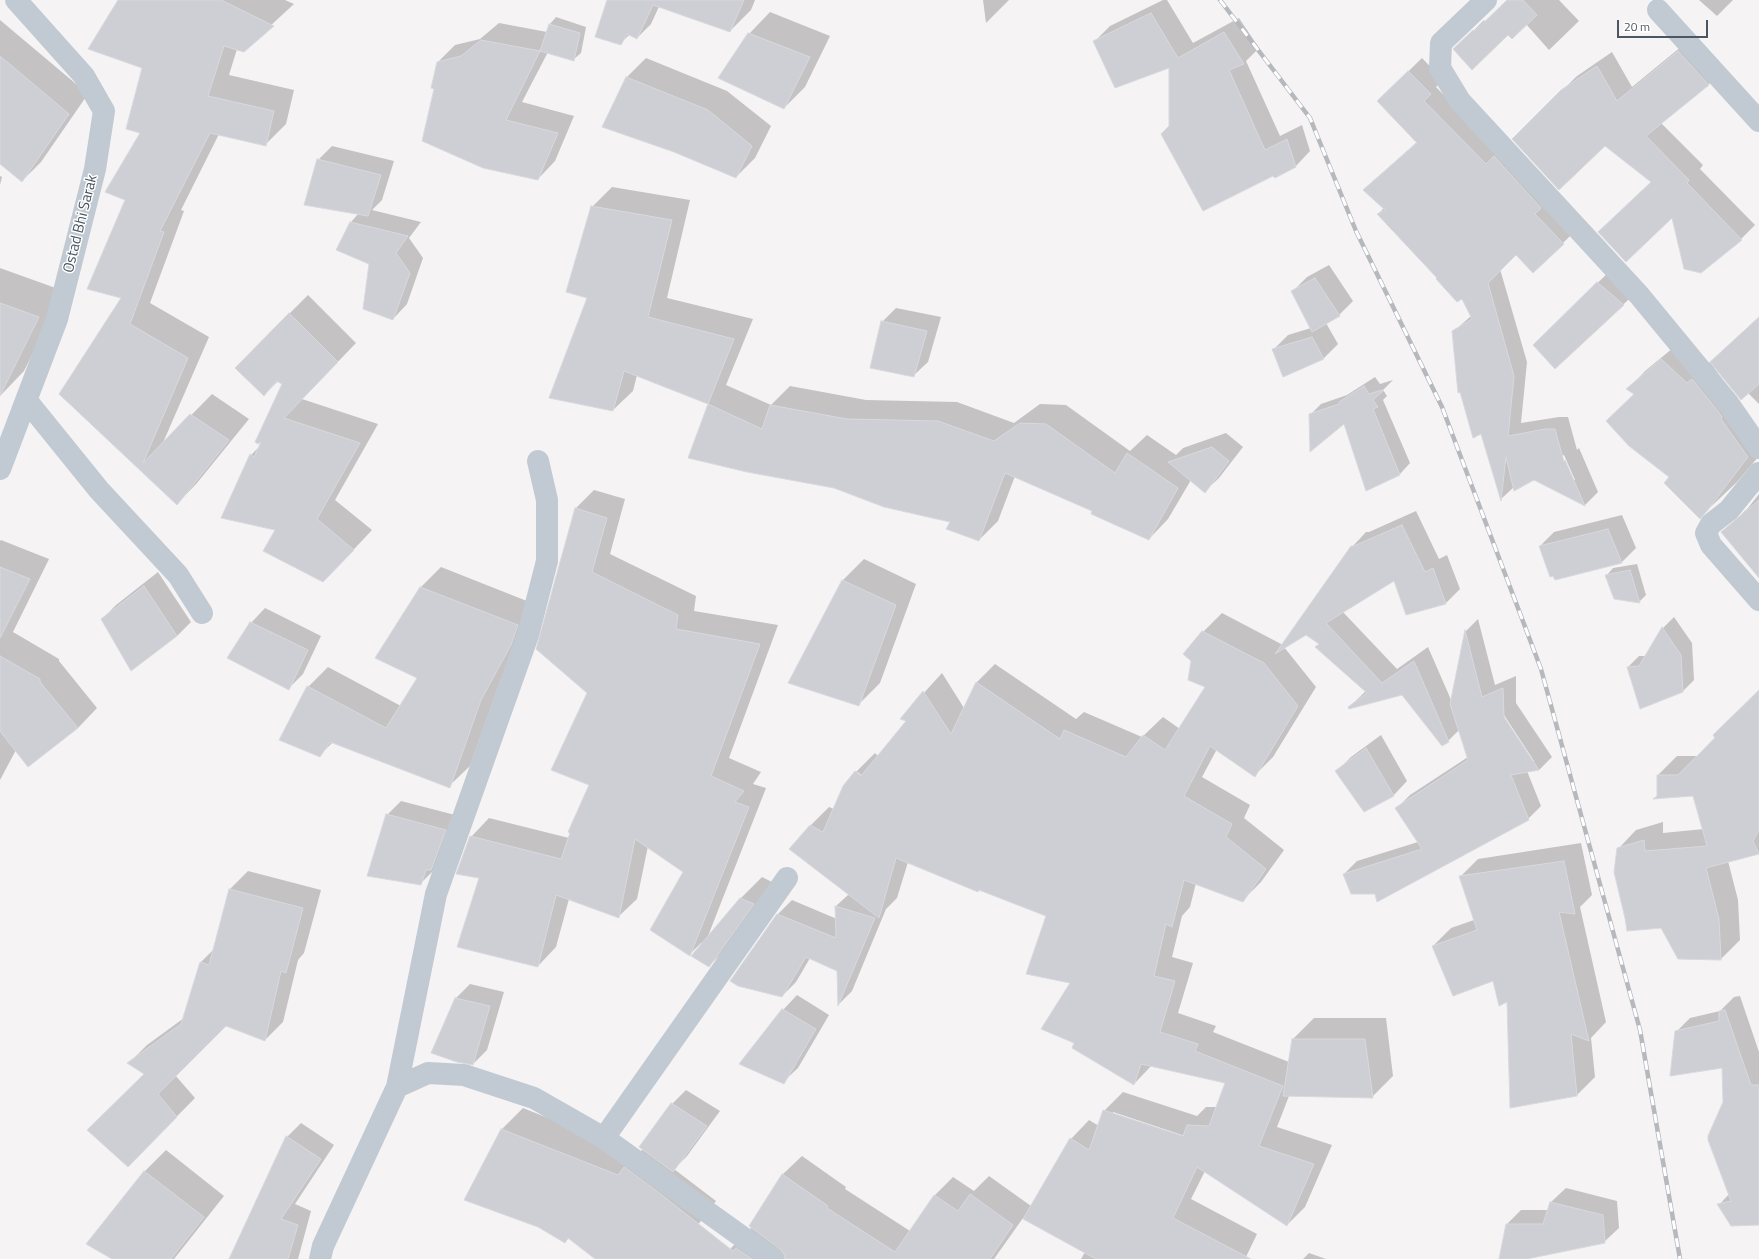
<!DOCTYPE html>
<style>
body{margin:0}
#map{position:relative;width:1759px;height:1259px;overflow:hidden;background:#f5f3f3;font-family:"Titillium Web",sans-serif}
canvas{display:block}
.scale{position:absolute;left:1617px;top:20px;width:91px;height:18px;box-sizing:border-box;border:2px solid #4a5661;border-top:0;padding-left:5px;font-size:12px;line-height:14px;white-space:nowrap;color:#4a5661;-webkit-text-stroke:3px #fff;paint-order:stroke}
</style>
<div id="map">
<canvas width="1759" height="1259"></canvas>
<div class="scale">20 m</div>
</div>
<script>
const c = document.querySelector('canvas').getContext('2d');
c.lineJoin = 'round';
function fill(path, color) {
  c.fillStyle = color;
  c.fill(path, 'evenodd');
}
function poly(rows) {
  const path = new Path2D();
  for (const r of rows) {
    path.moveTo(r[0], r[1]);
    for (let i = 2; i < r.length; i += 2) path.lineTo(r[i], r[i + 1]);
  }
  return path;
}
function stroke(path, color, width, dash) {
  c.strokeStyle = color;
  c.lineWidth = width;
  c.lineCap = dash ? 'butt' : 'round';
  c.setLineDash(dash || []);
  c.stroke(path);
}
function drawText(font, color, halo, rows, align = 'center') {
  c.font = font + ' "Titillium Web",sans-serif';
  c.lineWidth = 3;
  c.setLineDash([]);
  c.textBaseline = 'middle';
  c.strokeStyle = halo;
  c.fillStyle = color;
  for (const [text, x, y, turn = 0] of rows) {
    c.save();
    c.translate(x, y);
    c.rotate((+turn || 0) * Math.PI / 180);
    c.textAlign = isNaN(turn) ? turn : align;
    if (halo) c.strokeText(text, 0, 0);
    c.fillText(text, 0, 0);
    c.restore();
  }
}
const shadow = poly([
 [120,0,285,0,294,4,243,51,237,49,229,75,294,90,286,124,265,145,219,134,181,210,184,211,150,303,209,337,162,445,212,394,249,419,197,483,177,504,60,394,123,298,127,199,142,132,143,68],
 [609,0,662,0,651,24,637,38,630,34,620,44],
 [671,0,755,0,751,10,730,31],
 [983,0,1009,0,986,23],
 [1163,0,1167,0,1193,43,1239,18,1259,48,1246,61,1280,136,1302,125,1310,151,1295,167,1170,127,1170,66,1095,41,1110,26],
 [1508,0,1559,0,1579,21,1549,50,1526,24,1508,33,1455,50,1484,20,1485,22],
 [1699,0,1733,0,1717,16],
 [770,12,830,36,805,87,784,108,749,34],
 [556,17,586,27,581,53,574,59,548,52,522,102,574,116,555,161,538,179,435,89,438,62,455,45,480,39,499,23,547,32,550,24],
 [0,20,88,94,41,162,22,181,0,163],
 [1693,37,1723,70,1709,84,1661,123,1703,165,1700,169,1755,225,1741,239,1701,272,1652,182,1605,145,1513,139,1577,76,1612,52,1632,87],
 [646,58,727,91,771,126,755,158,736,177,675,151,604,126,627,77],
 [1422,58,1443,80,1436,87,1576,230,1563,243,1516,254,1500,269,1527,362,1521,423,1559,417,1568,417,1577,450,1579,448,1598,492,1585,505,1534,479,1514,487,1501,499,1453,332,1471,316,1462,298,1439,278,1378,214,1384,208,1364,189,1417,142,1378,101],
 [1564,455,1575,480,1573,480,1562,456],
 [332,146,394,161,382,200,372,210,421,222,409,238,423,258,407,304,393,319,370,263,351,222,359,213,318,160],
 [0,176,2,177,0,185],
 [612,187,690,200,667,298,753,319,726,385,771,405,790,386,866,400,957,402,1014,423,1040,404,1066,405,1130,451,1147,435,1176,455,1183,448,1226,433,1243,447,1219,478,1204,492,1191,480,1168,519,1149,539,1094,510,1015,476,998,521,979,540,952,521,834,487,690,457,709,404,637,375,633,391,613,410,589,297,592,207],
 [1329,265,1353,301,1339,315,1326,323,1338,344,1324,358,1274,349,1288,335,1311,328,1293,291,1307,277],
 [0,268,64,291,24,371,0,396],
 [1612,269,1638,291,1555,367,1548,331],
 [308,295,356,343,302,399,378,424,335,500,372,530,342,562,276,530,251,455,261,445,283,384,278,381,264,395,289,314],
 [896,308,941,317,928,362,913,376,882,322],
 [1759,317,1759,404,1714,359],
 [1679,343,1705,366,1710,362,1759,431,1759,456,1737,482,1700,517,1670,477,1635,394,1628,389,1645,371],
 [1375,377,1380,384,1393,380,1383,390,1387,396,1383,400,1410,463,1400,474,1367,489,1344,422,1310,415,1321,404,1347,395],
 [594,490,625,499,610,554,696,596,694,611,778,625,729,758,761,772,753,784,766,788,708,936,740,899,762,877,774,883,730,945,709,966,701,943,690,954,684,871,648,846,637,899,618,917,569,899,556,947,538,966,481,877,471,837,489,818,569,838,591,785,588,693,575,509],
 [1759,494,1759,577,1722,532,1748,508],
 [1416,511,1439,559,1447,555,1460,589,1446,603,1395,579,1342,611,1397,669,1428,647,1452,702,1466,631,1478,619,1495,685,1516,676,1516,703,1552,757,1539,770,1527,771,1541,806,1528,819,1376,893,1344,874,1357,861,1418,842,1397,808,1410,795,1468,757,1459,730,1448,741,1403,694,1349,707,1366,691,1320,644,1306,634,1284,647,1316,687,1273,757,1254,776,1217,749,1202,777,1250,805,1244,818,1284,850,1261,882,1242,901,1196,883,1190,907,1182,916,1172,957,1193,963,1178,1013,1216,1026,1213,1032,1289,1062,1293,1039,1314,1018,1386,1018,1393,1076,1372,1097,1289,1096,1277,1127,1332,1145,1305,1207,1287,1225,1205,1171,1191,1199,1257,1234,1245,1259,1081,1259,1085,1252,1023,1218,994,1259,723,1259,732,1247,752,1227,750,1226,783,1174,802,1156,846,1187,845,1189,910,1231,935,1195,953,1177,974,1191,989,1176,1031,1206,1071,1139,1089,1120,1099,1126,1104,1111,1123,1092,1197,1116,1206,1107,1217,1107,1227,1082,1152,1065,1134,1084,1076,1042,1072,982,1047,916,908,862,897,898,886,909,852,991,839,1004,838,970,810,958,796,982,782,996,731,981,778,914,792,900,837,919,836,906,849,894,810,826,829,807,834,809,856,772,875,753,878,756,908,720,901,718,942,673,964,708,977,682,995,664,1076,719,1084,712,1142,737,1163,717,1180,729,1207,687,1203,632,1222,613,1283,645,1352,547,1366,532,1369,532],
 [1502,712,1534,761,1532,761,1500,713],
 [858,772,865,779,858,775],
 [1113,1112,1188,1137,1187,1138,1113,1114],
 [1622,515,1636,548,1622,562,1556,579,1540,546,1554,532],
 [1,540,49,559,13,632,59,659,59,661,97,708,78,728,16,750,0,780,0,541],
 [864,559,916,584,880,683,859,704,843,580],
 [1637,564,1646,595,1639,602,1607,575,1613,568],
 [441,567,537,605,531,624,501,679,470,766,449,786,333,742,320,755,308,687,328,667,401,706,419,677,421,587],
 [158,572,191,622,177,636,102,619,116,605],
 [265,608,321,636,303,674,289,688,251,623],
 [1674,617,1692,643,1694,680,1683,691,1628,667,1639,656,1646,656,1663,628],
 [1759,691,1759,853,1728,861,1738,900,1740,940,1721,959,1618,849,1636,830,1663,822,1663,833,1704,829,1694,795,1657,796,1658,775,1677,756,1697,756],
 [1381,735,1407,781,1393,796,1337,771,1351,757],
 [401,801,459,816,435,869,420,884,387,815],
 [1581,843,1592,895,1580,907,1606,1022,1591,1038,1595,1077,1577,1095,1494,979,1433,946,1451,928,1474,920,1460,877,1478,859],
 [248,871,321,890,304,953,298,960,283,1022,265,1040,226,1025,175,1075,195,1098,128,1166,145,1074,129,1063,147,1045,184,1018,200,963,215,948,230,889],
 [470,984,504,992,487,1050,473,1064,456,998],
 [797,995,829,1015,798,1068,783,1082,740,1064,783,1010],
 [1740,996,1759,1052,1759,1224,1719,1205,1729,1194,1723,1067,1676,1032,1690,1018,1720,1011,1734,997],
 [686,1090,720,1111,687,1156,674,1169,716,1201,672,1259,597,1259,569,1238,565,1242,538,1226,502,1129,523,1108,638,1154,643,1149,672,1104],
 [301,1123,334,1145,295,1204,311,1211,298,1259,230,1259,287,1137],
 [166,1150,224,1196,174,1259,114,1259,88,1244,145,1171],
 [1566,1188,1617,1201,1619,1228,1604,1242,1522,1259,1500,1259,1507,1224,1521,1210,1549,1210,1551,1202],
 [1309,1253,1326,1259,1303,1259]
]);
const building = poly([
 [118,0,221,0,274,26,244,52,224,46,208,96,274,111,266,146,210,133,160,231,164,232,130,324,188,358,143,463,190,414,229,440,177,505,59,394,121,298,87,289,125,200,105,192,140,133,126,129,142,68,88,49,118,0],
 [607,0,744,0,730,32,653,5,637,39,627,34,621,45,595,37,607,0],
 [1507,0,1523,0,1537,15,1512,39,1508,35,1472,70,1453,49,1473,30,1475,31,1507,0],
 [1151,13,1178,58,1224,32,1244,64,1229,70,1265,150,1287,139,1296,167,1275,178,1273,176,1203,211,1161,134,1169,126,1169,68,1115,88,1093,41,1151,13],
 [549,24,580,33,574,61,540,51,549,24],
 [748,33,810,57,784,109,718,78,748,33],
 [481,40,540,51,506,120,558,133,538,180,483,168,422,141,434,89,431,88,437,62,461,56,481,40],
 [1678,51,1709,85,1646,136,1689,180,1687,183,1742,240,1701,273,1684,269,1672,218,1626,262,1598,232,1651,182,1605,146,1559,190,1512,139,1561,90,1597,66,1617,101,1678,51],
 [0,56,69,114,22,182,0,164,0,56],
 [1408,71,1431,94,1424,101,1486,164,1494,156,1541,208,1535,214,1564,244,1533,273,1516,255,1488,283,1514,376,1508,436,1545,429,1555,429,1564,462,1565,460,1585,506,1534,480,1514,491,1506,457,1501,501,1481,434,1473,438,1460,392,1458,393,1452,331,1472,319,1462,299,1457,302,1436,279,1437,278,1377,214,1385,210,1363,190,1417,143,1377,101,1408,71],
 [626,77,708,110,752,146,736,178,674,152,602,127,626,77],
 [317,159,381,175,368,216,304,205,317,159],
 [591,206,672,220,648,317,734,339,708,404,624,371,613,411,549,398,587,298,566,292,591,206],
 [350,222,408,236,396,253,410,273,393,320,363,309,369,264,336,250,350,222],
 [1315,278,1340,316,1312,332,1291,291,1315,278],
 [1597,282,1624,305,1555,369,1533,345,1597,282],
 [0,303,39,317,0,396,0,303],
 [289,313,338,362,284,418,360,443,317,519,354,550,323,582,263,551,275,530,221,518,250,454,254,457,261,442,258,444,255,442,282,384,276,381,264,396,235,368,289,313],
 [1759,317,1759,384,1741,400,1710,362,1759,317],
 [881,321,927,331,914,377,870,368,881,321],
 [1312,337,1324,359,1283,377,1272,349,1312,337],
 [1661,359,1687,383,1692,379,1718,411,1722,417,1721,419,1748,457,1707,511,1700,519,1664,483,1669,477,1629,446,1606,421,1634,394,1626,389,1661,359],
 [1364,386,1369,394,1382,390,1383,391,1373,400,1378,407,1373,409,1400,475,1366,491,1344,424,1310,452,1309,414,1339,404,1339,402,1364,386],
 [708,404,762,429,770,405,847,419,938,421,994,441,1020,423,1046,424,1115,473,1127,453,1178,488,1149,540,1091,514,1092,511,1005,473,979,541,946,529,950,522,884,507,834,488,747,472,688,458,708,404],
 [1212,447,1229,461,1205,493,1168,462,1212,447],
 [1759,500,1759,578,1721,532,1759,500],
 [575,508,607,518,592,572,678,615,676,629,760,644,711,776,744,791,735,802,749,807,690,956,650,930,683,872,635,839,619,918,556,895,538,967,457,947,479,878,456,874,470,836,561,859,570,833,568,832,589,785,551,770,587,693,536,649,575,508],
 [1402,525,1425,572,1433,568,1446,604,1406,615,1394,581,1326,623,1382,683,1414,661,1449,742,1442,746,1402,695,1349,709,1348,707,1367,693,1315,647,1319,644,1306,635,1275,654,1351,546,1354,546,1402,525],
 [1608,529,1622,563,1555,580,1553,576,1550,577,1539,546,1608,529],
 [0,567,30,579,0,638,0,567],
 [1630,570,1640,603,1614,599,1605,575,1630,570],
 [842,580,896,605,859,706,788,683,842,580],
 [144,586,177,636,131,671,101,619,144,586],
 [420,587,518,625,511,645,481,700,450,788,330,742,320,757,279,740,307,686,386,728,417,678,375,658,420,587],
 [250,622,308,650,289,690,227,658,250,622],
 [1662,627,1681,655,1683,692,1640,709,1627,667,1639,666,1662,627],
 [1465,630,1482,697,1503,688,1504,717,1539,770,1511,775,1529,820,1377,902,1375,894,1351,894,1343,874,1422,849,1395,808,1468,760,1450,704,1465,630],
 [1202,631,1264,663,1298,706,1255,777,1210,746,1184,796,1232,824,1226,837,1266,869,1243,902,1184,880,1172,927,1166,924,1154,976,1175,981,1160,1032,1198,1044,1195,1051,1283,1086,1259,1146,1314,1164,1287,1226,1197,1167,1173,1218,1251,1259,1096,1259,1023,1219,1070,1138,1089,1150,1103,1110,1183,1136,1187,1125,1209,1126,1225,1083,1141,1064,1134,1085,1072,1048,1074,1043,1041,1029,1070,983,1026,974,1046,916,979,890,978,892,896,858,879,918,789,849,810,825,823,832,843,786,855,771,861,776,906,721,900,719,923,691,951,734,976,682,1060,739,1064,730,1126,757,1143,735,1165,750,1205,687,1188,680,1191,661,1183,654,1202,631],
 [0,656,40,679,40,682,78,728,28,767,0,731,0,656],
 [1759,690,1759,830,1753,841,1759,854,1706,868,1719,919,1721,960,1678,959,1661,928,1627,931,1625,918,1614,872,1617,848,1644,840,1645,851,1707,846,1693,796,1653,799,1657,796,1657,775,1678,775,1715,738,1713,735,1759,690],
 [1366,748,1394,796,1364,812,1335,771,1366,748],
 [386,814,446,830,431,870,426,870,421,885,367,876,386,814],
 [1564,861,1575,914,1559,912,1589,1041,1571,1034,1577,1096,1510,1108,1507,1002,1499,1006,1493,981,1453,996,1432,946,1477,930,1459,876,1564,861],
 [229,889,303,908,286,973,281,971,265,1041,226,1026,158,1094,177,1117,128,1167,87,1130,144,1074,127,1063,181,1024,200,962,209,965,229,889],
 [740,898,754,904,709,967,691,956,740,898],
 [835,906,875,918,838,1006,837,971,806,957,782,997,738,986,730,981,777,914,836,938,835,906],
 [455,998,490,1006,473,1065,457,1062,431,1053,455,998],
 [782,1009,816,1029,784,1084,739,1064,782,1009],
 [1725,1010,1751,1085,1759,1085,1759,1225,1731,1226,1717,1204,1731,1201,1708,1140,1708,1136,1723,1102,1722,1068,1670,1076,1675,1031,1719,1021,1719,1011,1725,1010],
 [1292,1039,1365,1039,1373,1098,1283,1096,1292,1039],
 [671,1103,707,1126,673,1172,639,1147,671,1103],
 [501,1129,618,1175,624,1167,658,1192,733,1251,736,1248,752,1259,595,1259,568,1238,565,1243,538,1227,464,1200,501,1129],
 [286,1136,321,1159,281,1219,298,1225,288,1259,229,1259,286,1136],
 [144,1171,204,1217,171,1259,112,1259,86,1244,144,1171],
 [782,1174,828,1206,827,1208,895,1252,934,1195,958,1211,970,1194,1013,1225,990,1259,785,1259,784,1254,780,1249,749,1226,782,1174],
 [1550,1202,1603,1215,1605,1243,1527,1259,1499,1259,1506,1224,1543,1224,1550,1202]
]);
const minor = poly([
 [1486,0,1441,43,1440,68,1460,101,1639,295,1728,403,1759,448],
 [1658,10,1759,121],
 [27,401,99,490,178,575,202,613],
 [0,469,57,319,95,169,104,111,84,76,16,0],
 [1759,473,1729,510,1711,524,1706,533,1711,545,1759,600],
 [397,1087,436,894,528,635,547,561,547,500,538,461],
 [604,1138,787,878],
 [320,1259,323,1246,397,1087,428,1073,464,1075,534,1098,604,1138,773,1259]
]);
const rail = poly([
 [1220,0,1310,118,1356,231,1442,407,1541,669,1640,1030,1680,1259]
]);
const streetNames = [
 ["Ostad Bhi Sarak",81,224,-76]
];
fill(shadow, '#0003');
fill(building, '#cdcfd5');
stroke(building, '#d7d9de', 1);
stroke(minor, '#c1cad2', 22);
stroke(rail, '#b5b8bd', 4.5);
stroke(rail, '#fff', 3, [9]);
drawText('15px', '#4a5661', '#fff', streetNames);
</script>
